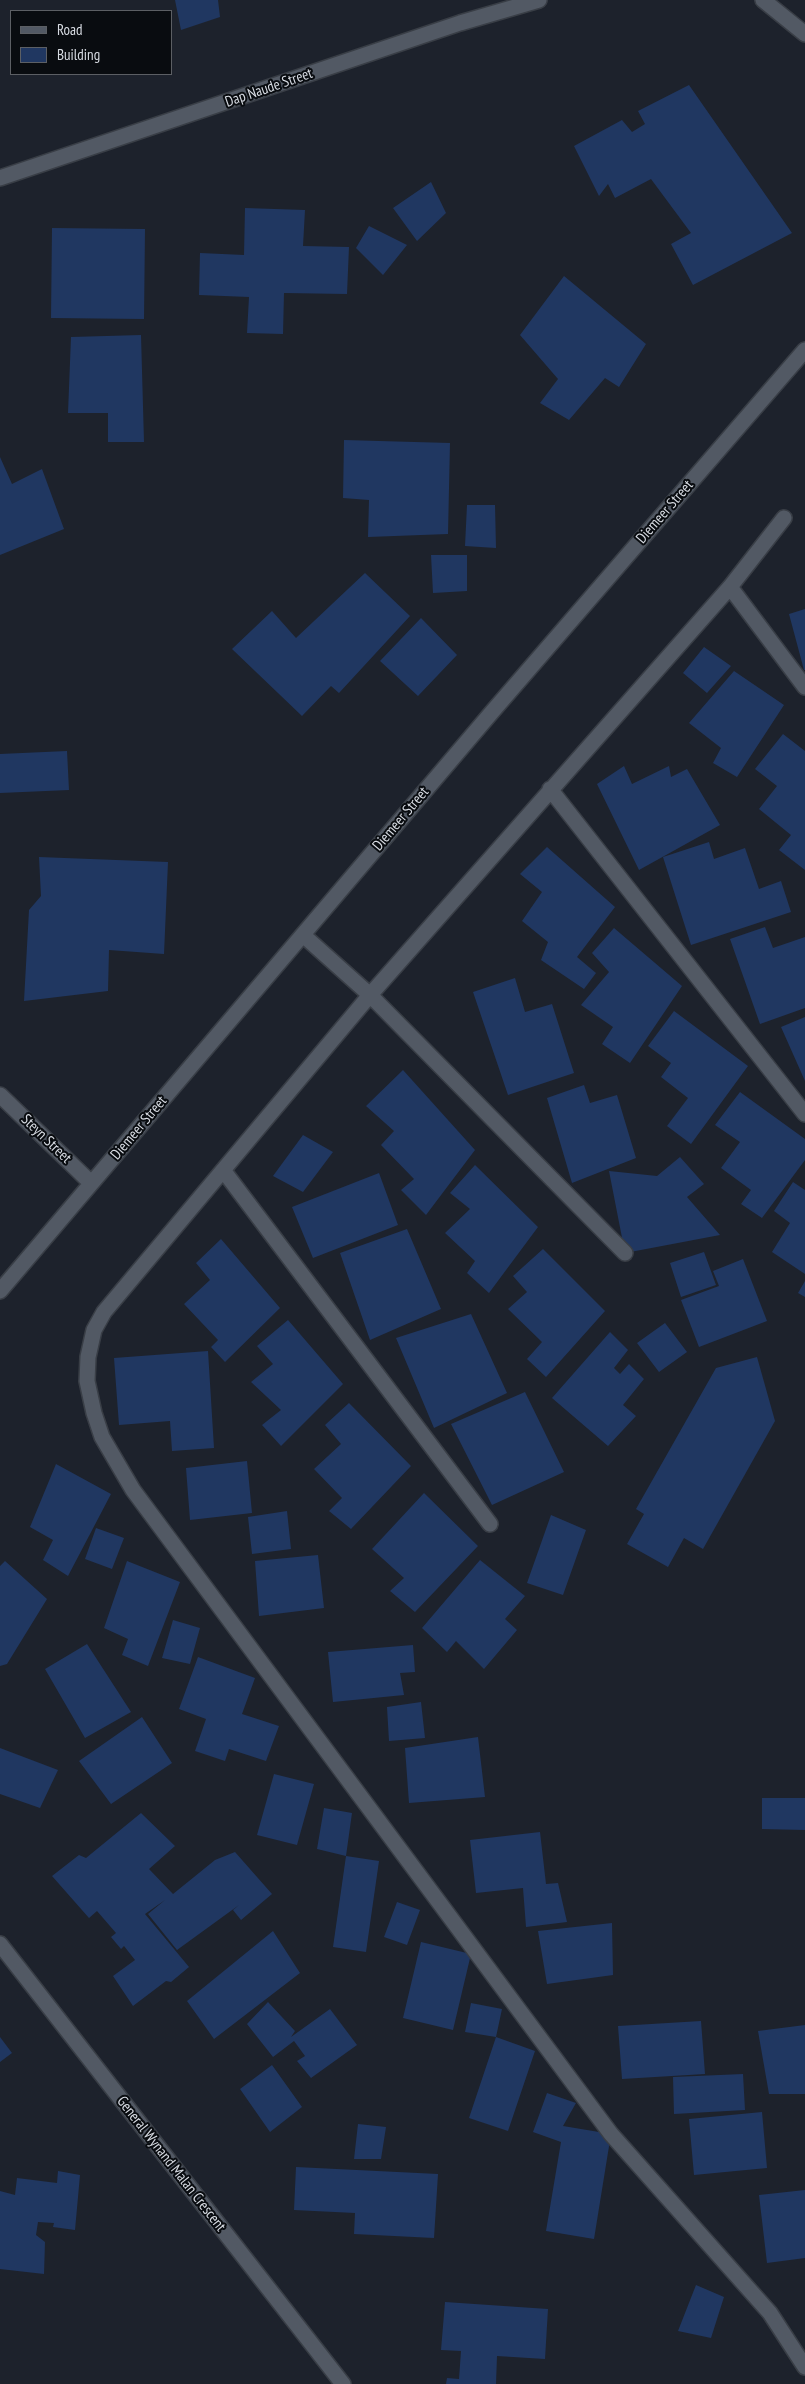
<!DOCTYPE html>
<style>
body{margin:0}
#map{position:relative;width:805px;height:2384px;overflow:hidden;background:#1d222c;font-family:"PT Sans Narrow",sans-serif}
canvas{display:block}
.legend{position:absolute;left:10px;top:10px;width:162px;height:65px;box-sizing:border-box;background:#090c10;border:1px solid #5c5f64;margin:0;padding:6px 9px;list-style:none;font-size:15px;color:#d8dce3}
.legend li{display:flex;align-items:center;gap:10px;height:25px}
.legend b{width:25px;border:1px solid #5c5f64}
</style>
<div id="map">
<canvas width="805" height="2384"></canvas>
<ul class="legend">
<li><b style="height:6px;background:#525964"></b>Road</li>
<li><b style="height:14px;background:#203761"></b>Building</li>
</ul>
</div>
<script>
const c = document.querySelector('canvas').getContext('2d');
c.lineJoin = 'round';
function fill(path, color) {
  c.fillStyle = color;
  c.fill(path, 'evenodd');
}
function poly(rows) {
  const path = new Path2D();
  for (const r of rows) {
    path.moveTo(r[0], r[1]);
    for (let i = 2; i < r.length; i += 2) path.lineTo(r[i], r[i + 1]);
  }
  return path;
}
function stroke(path, color, width, dash) {
  c.strokeStyle = color;
  c.lineWidth = width;
  c.lineCap = dash ? 'butt' : 'round';
  c.setLineDash(dash || []);
  c.stroke(path);
}
function drawText(font, color, halo, rows, align = 'center') {
  c.font = font + ' "PT Sans Narrow",sans-serif';
  c.lineWidth = 4;
  c.setLineDash([]);
  c.textBaseline = 'middle';
  c.strokeStyle = halo;
  c.fillStyle = color;
  for (const [text, x, y, turn = 0] of rows) {
    c.save();
    c.translate(x, y);
    c.rotate((+turn || 0) * Math.PI / 180);
    c.textAlign = isNaN(turn) ? turn : align;
    if (halo) c.strokeText(text, 0, 0);
    c.fillText(text, 0, 0);
    c.restore();
  }
}
const building = poly([
 [175,0,218,0,220,17,181,30],
 [689,85,792,233,693,285,671,244,691,233,651,179,615,198,608,184,599,196,574,146,622,120,632,132,645,124,638,111],
 [431,182,446,213,417,241,393,208],
 [245,208,305,210,303,246,349,247,347,294,284,293,283,334,247,333,249,297,199,295,200,253,244,255],
 [369,226,407,245,383,275,356,248],
 [52,228,145,229,144,319,51,318],
 [564,276,646,344,619,387,605,378,569,420,540,403,558,379,520,335],
 [141,335,144,442,108,442,108,413,68,413,71,337],
 [344,440,450,443,448,534,368,537,369,500,343,498],
 [0,457,12,484,42,469,64,529,0,555],
 [467,505,495,505,496,548,465,546],
 [431,555,467,555,467,591,433,593],
 [365,573,410,616,339,693,331,686,302,716,232,649,272,611,296,638],
 [805,609,805,670,804,670,789,614],
 [421,618,457,655,418,696,380,661],
 [704,647,731,666,707,693,683,673],
 [734,671,784,705,737,777,713,763,721,748,689,723],
 [783,734,805,751,805,870,779,850,791,835,759,809,777,786,755,769],
 [67,751,69,790,0,793,0,754],
 [624,766,632,784,669,766,671,777,687,769,720,825,639,870,597,784],
 [709,842,714,859,745,848,759,889,781,881,791,912,691,945,663,857],
 [547,847,615,907,577,957,596,973,584,989,541,960,548,942,522,921,542,892,520,874],
 [39,857,168,862,164,954,109,950,108,991,24,1001,29,910,41,896],
 [765,927,773,948,805,937,805,1008,760,1024,730,939],
 [614,928,682,986,630,1063,602,1044,613,1027,581,1005,609,972,592,953],
 [515,978,525,1012,552,1004,574,1073,508,1095,473,992],
 [674,1011,748,1066,691,1144,667,1126,688,1098,661,1077,671,1063,648,1046],
 [805,1017,805,1081,781,1027],
 [403,1070,475,1150,426,1215,401,1190,414,1179,381,1145,394,1131,366,1106],
 [584,1085,590,1103,617,1095,636,1158,572,1183,547,1098],
 [740,1092,805,1139,805,1160,762,1218,741,1204,751,1190,721,1168,740,1142,715,1125],
 [303,1135,333,1152,303,1192,273,1176],
 [680,1157,704,1184,687,1197,720,1235,625,1253,609,1171,657,1176],
 [475,1165,538,1227,489,1293,467,1273,475,1261,445,1233,470,1209,450,1193],
 [379,1173,398,1225,313,1258,292,1207],
 [793,1182,805,1190,805,1274,772,1252,790,1223,774,1211],
 [407,1229,441,1309,370,1340,340,1253],
 [221,1239,280,1308,225,1362,211,1347,218,1340,184,1304,210,1280,196,1263],
 [543,1249,605,1311,546,1377,527,1359,542,1342,508,1309,527,1292,513,1276],
 [704,1252,716,1285,681,1297,670,1263],
 [743,1259,767,1321,699,1347,681,1300,719,1286,713,1271],
 [805,1281,805,1297,798,1293],
 [471,1314,507,1393,434,1428,396,1338],
 [288,1320,343,1384,281,1446,262,1425,281,1410,251,1382,273,1364,257,1346],
 [665,1323,687,1352,659,1372,637,1343],
 [610,1332,628,1350,614,1368,620,1374,629,1364,644,1379,623,1405,636,1416,608,1446,552,1398],
 [208,1351,214,1448,172,1451,170,1421,119,1425,114,1358],
 [757,1357,775,1421,703,1549,684,1538,668,1567,627,1544,644,1514,636,1509,716,1368],
 [525,1392,564,1472,492,1505,451,1424],
 [349,1403,411,1466,351,1529,329,1511,342,1498,314,1469,341,1444,325,1425],
 [247,1461,252,1513,190,1520,186,1468],
 [56,1464,111,1494,68,1576,43,1560,53,1540,30,1527],
 [424,1493,478,1546,415,1612,390,1591,404,1578,372,1549],
 [287,1511,291,1549,252,1554,248,1517],
 [551,1515,586,1530,563,1595,527,1583],
 [96,1528,124,1538,112,1569,85,1559],
 [318,1555,324,1608,259,1616,255,1561],
 [480,1560,525,1596,505,1619,517,1630,484,1669,456,1641,447,1652,422,1628],
 [5,1561,47,1599,7,1664,0,1666,0,1566],
 [127,1561,180,1582,148,1666,122,1655,128,1639,104,1628],
 [173,1620,200,1628,190,1664,162,1658],
 [87,1644,131,1712,85,1738,45,1669],
 [413,1645,415,1672,400,1673,404,1695,333,1702,328,1652],
 [198,1657,255,1678,242,1714,279,1726,266,1761,229,1749,225,1761,195,1751,206,1719,179,1709],
 [421,1702,425,1738,389,1741,387,1707],
 [142,1717,172,1763,111,1804,79,1761],
 [478,1737,485,1797,409,1803,405,1748],
 [0,1748,58,1770,40,1808,0,1794],
 [274,1774,314,1784,297,1845,257,1835],
 [762,1798,805,1798,805,1830,762,1829],
 [324,1808,352,1813,346,1856,317,1849],
 [141,1813,175,1846,149,1869,173,1894,215,1860,235,1852,272,1894,241,1920,233,1910,239,1905,177,1950,148,1914,165,1900,145,1914,189,1967,171,1982,166,1981,133,2006,113,1976,135,1960,124,1946,121,1949,111,1937,116,1933,97,1911,89,1918,52,1876,79,1855,86,1858],
 [540,1832,546,1884,558,1883,567,1922,526,1927,523,1888,476,1893,470,1840],
 [346,1856,379,1861,366,1952,333,1947],
 [397,1902,420,1910,407,1945,384,1937],
 [612,1923,613,1975,547,1984,538,1931],
 [273,1931,300,1973,214,2039,187,2001],
 [421,1942,471,1954,453,2030,403,2018],
 [268,2002,295,2031,291,2037,330,2009,357,2045,311,2078,297,2061,305,2056,294,2041,273,2057,247,2024],
 [471,2003,502,2009,496,2037,465,2032],
 [701,2021,705,2074,622,2079,618,2026],
 [805,2025,805,2094,769,2094,758,2031],
 [0,2037,12,2053,0,2062],
 [496,2037,535,2051,508,2131,469,2118],
 [272,2065,302,2107,270,2132,240,2089],
 [743,2074,745,2110,674,2114,673,2077],
 [547,2093,576,2103,563,2126,611,2134,594,2239,546,2231,561,2142,533,2132],
 [762,2112,767,2168,694,2175,689,2119],
 [358,2124,386,2127,381,2159,354,2159],
 [296,2167,438,2174,434,2238,354,2234,355,2213,294,2210],
 [58,2171,80,2175,75,2230,53,2227,54,2223,38,2222,36,2235,45,2242,44,2274,0,2269,0,2191,15,2195,17,2178,57,2183],
 [805,2190,805,2258,767,2263,759,2195],
 [696,2285,724,2297,711,2338,678,2331],
 [445,2302,548,2309,545,2359,497,2356,496,2384,446,2384,447,2378,459,2379,461,2351,441,2350]
]);
const minor = poly([
 [763,0,805,34],
 [0,178,460,23,539,0],
 [784,518,730,587,370,995,104,1312,94,1330,88,1357,87,1381,94,1413,102,1437,133,1490,611,2134,770,2313,805,2367],
 [730,587,805,687],
 [550,789,805,1114],
 [303,935,370,995,625,1253],
 [0,1095,91,1183],
 [223,1170,490,1524],
 [0,1291,492,712,805,350],
 [0,1944,343,2384]
]);
const streetNames = [
 ["Dap Naude Street",269,88,-19],
 ["Diemeer Street",665,512,-49],
 ["Diemeer Street",401,819,-50],
 ["Diemeer Street",139,1128,-50],
 ["Steyn Street",46,1139,44],
 ["General Wynand Malan Crescent",171,2164,52]
];
fill(building, '#203761');
stroke(minor, '#393e46', 18);
stroke(minor, '#525964', 15);
drawText('15px', '#d8dce3', '#090c10', streetNames);
</script>
